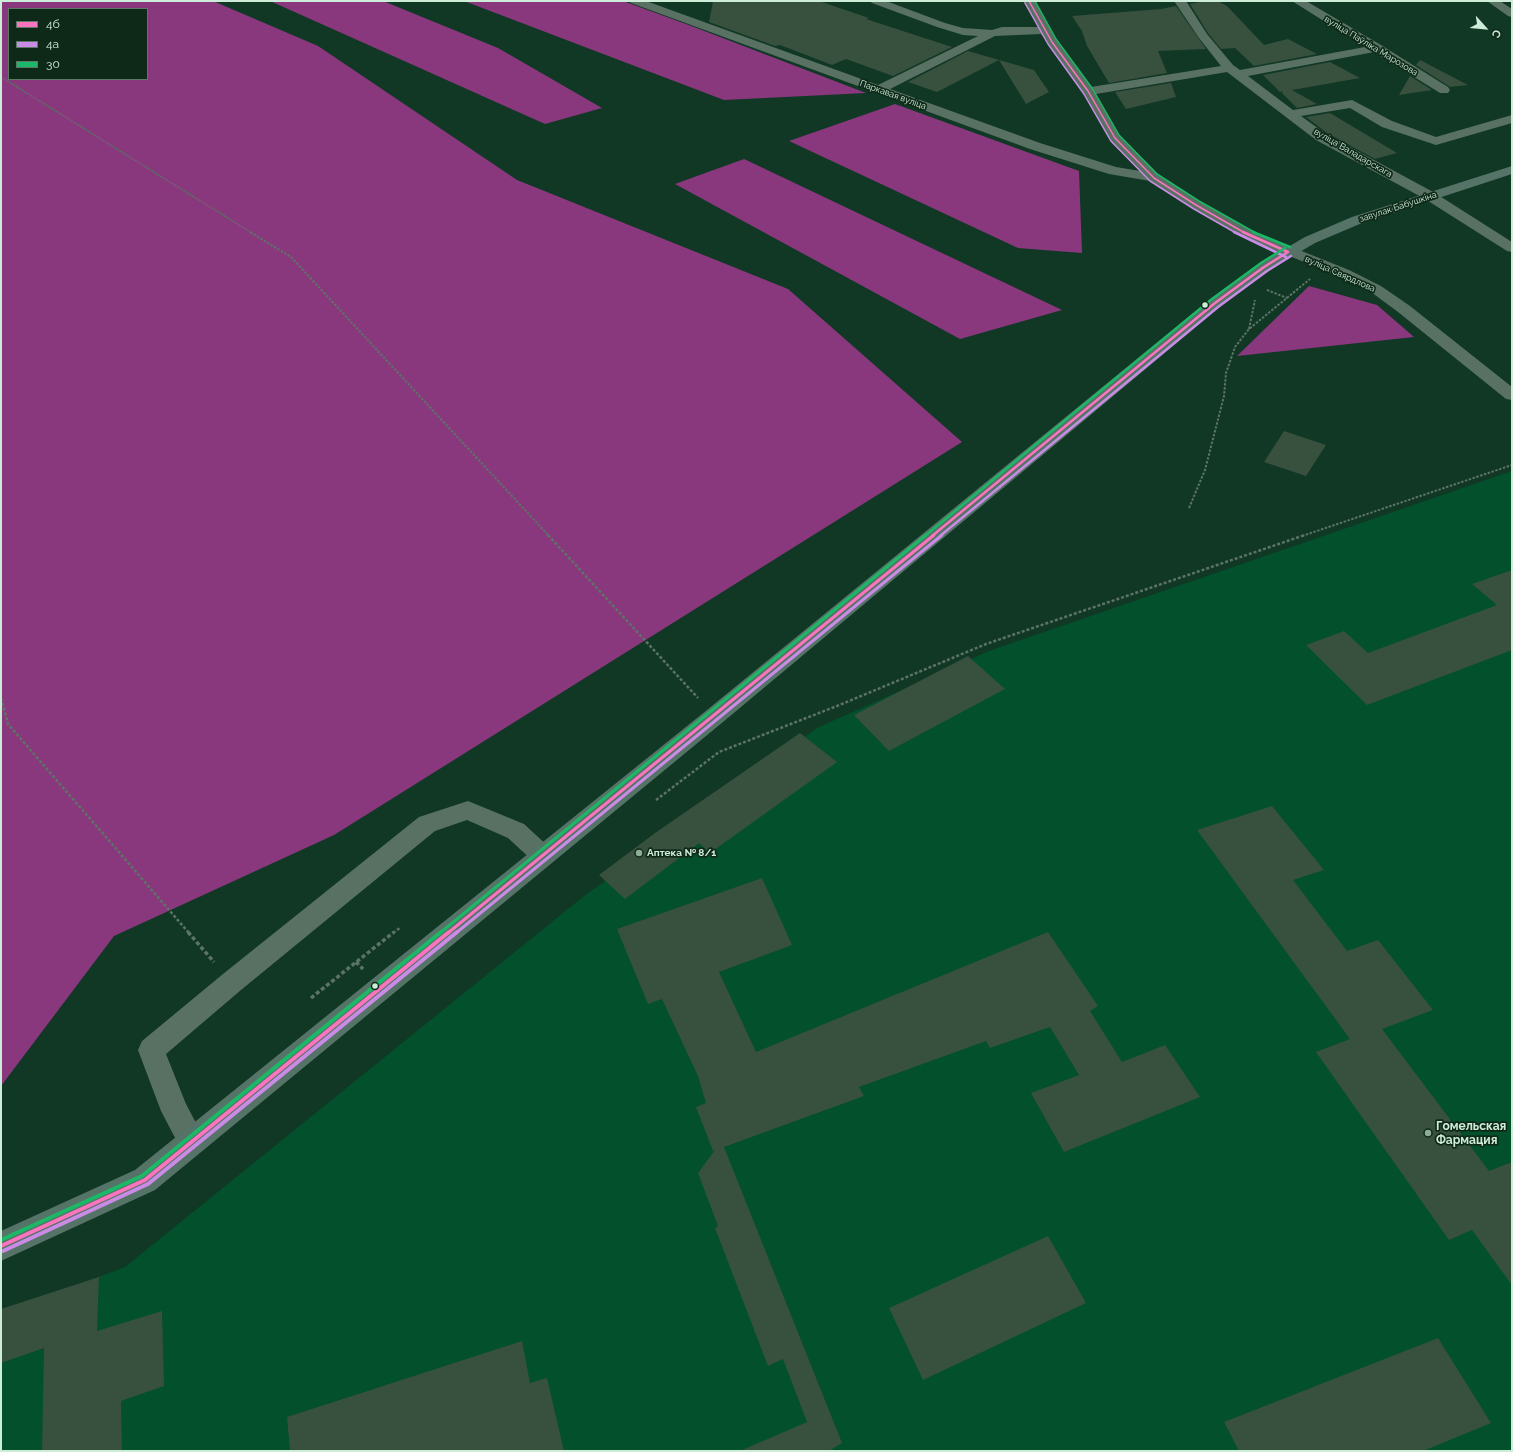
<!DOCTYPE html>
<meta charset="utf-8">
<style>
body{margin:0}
#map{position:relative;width:1513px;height:1452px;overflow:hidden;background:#103825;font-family:Raleway,sans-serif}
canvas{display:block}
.frame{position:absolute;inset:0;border:2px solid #ceedd8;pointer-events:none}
.legend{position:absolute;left:8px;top:8px;width:140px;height:72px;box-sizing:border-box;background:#0f2919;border:1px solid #5b7765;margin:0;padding:5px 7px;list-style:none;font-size:12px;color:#ceedd8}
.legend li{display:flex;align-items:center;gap:8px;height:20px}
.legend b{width:20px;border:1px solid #5b7765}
.north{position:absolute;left:1465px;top:8px;width:40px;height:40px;-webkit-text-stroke:3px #0f2919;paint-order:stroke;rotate:117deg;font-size:11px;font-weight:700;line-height:16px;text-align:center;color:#ceedd8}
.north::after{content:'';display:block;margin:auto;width:14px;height:18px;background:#ceedd8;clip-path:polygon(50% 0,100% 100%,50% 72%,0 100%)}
</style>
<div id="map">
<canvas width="1513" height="1452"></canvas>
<div class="frame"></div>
<ul class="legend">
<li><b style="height:5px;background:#fc73be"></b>4б</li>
<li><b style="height:5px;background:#ca8be6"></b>4а</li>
<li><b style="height:5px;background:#1ab867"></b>30</li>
</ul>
<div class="north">С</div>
</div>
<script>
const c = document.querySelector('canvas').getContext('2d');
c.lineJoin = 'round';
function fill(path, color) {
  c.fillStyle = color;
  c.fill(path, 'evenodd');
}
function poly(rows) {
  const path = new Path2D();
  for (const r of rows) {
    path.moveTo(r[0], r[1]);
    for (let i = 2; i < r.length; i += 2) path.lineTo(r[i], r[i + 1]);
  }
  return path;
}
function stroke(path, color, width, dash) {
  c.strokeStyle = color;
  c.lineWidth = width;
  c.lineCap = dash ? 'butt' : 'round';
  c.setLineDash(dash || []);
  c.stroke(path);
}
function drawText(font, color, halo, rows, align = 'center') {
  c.font = font + ' Raleway,sans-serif';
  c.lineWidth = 3.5;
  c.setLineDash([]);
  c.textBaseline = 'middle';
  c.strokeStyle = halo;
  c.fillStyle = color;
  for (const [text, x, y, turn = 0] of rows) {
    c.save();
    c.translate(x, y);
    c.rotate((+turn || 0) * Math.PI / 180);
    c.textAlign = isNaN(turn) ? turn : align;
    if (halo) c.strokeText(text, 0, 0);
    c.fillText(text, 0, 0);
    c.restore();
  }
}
const built = poly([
 [1512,471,1512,1451,1,1451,1,1314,125,1267,584,896,817,728,989,651]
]);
const forest = poly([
 [1,1,213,1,318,46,517,180,788,289,962,442,334,835,114,936,1,1086],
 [9,9,147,9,147,79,9,79],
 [270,1,383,1,498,48,602,108,545,124],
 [464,1,623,1,694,27,866,93,724,100],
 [895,104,1079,171,1082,253,1018,248,789,141],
 [744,159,1062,310,960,339,675,184],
 [1309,286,1377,305,1414,337,1237,356]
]);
const building = poly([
 [713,1,819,1,869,18,866,19,952,47,893,76,846,59,832,65,780,45,775,46,709,22],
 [1204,1,1218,1,1227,6,1264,45,1288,39,1317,54,1254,66,1235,48,1221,49,1208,33,1190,4],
 [1176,6,1206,49,1158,51,1167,73,1109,83,1087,46,1082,31,1072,16,1161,9],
 [968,51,1034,70,1049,92,1026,104,999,60,937,92,908,82],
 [1420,60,1468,85,1450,87,1416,65],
 [1330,62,1360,78,1292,90,1317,104,1297,108,1282,93,1283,91,1280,92,1263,75],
 [1410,76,1432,90,1399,95],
 [1171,83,1176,97,1126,109,1115,92],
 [1330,113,1397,153,1375,159,1327,133,1306,117],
 [1284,431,1326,445,1306,476,1264,462],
 [1512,570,1512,650,1367,705,1306,645,1344,631,1368,653,1497,605,1472,584],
 [968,656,1005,689,889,751,854,715],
 [800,733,837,762,710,853,699,843,625,899,599,875,655,833],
 [1272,806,1324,870,1293,880,1347,951,1378,940,1433,1010,1382,1029,1489,1171,1512,1162,1512,1285,1472,1230,1449,1240,1316,1052,1350,1039,1197,830],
 [762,878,792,945,719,972,756,1052,1048,932,1098,1006,1090,1011,1122,1062,1165,1045,1200,1097,1064,1152,1031,1093,1079,1075,1050,1027,990,1048,986,1041,859,1087,864,1096,724,1147,842,1443,829,1451,740,1451,807,1422,783,1359,768,1366,715,1228,718,1226,698,1173,715,1150,713,1151,696,1107,706,1103,698,1076,662,999,648,1004,617,929],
 [1048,1236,1086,1303,923,1380,889,1308],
 [99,1277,97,1331,162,1311,164,1386,121,1401,122,1451,42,1451,44,1348,1,1363,1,1309],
 [1438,1338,1491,1423,1423,1451,1239,1451,1224,1422],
 [522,1341,530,1383,547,1378,564,1451,290,1451,287,1417]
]);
const pathFar3 = poly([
 [1,77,252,233]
]);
const pathFar2 = poly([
 [250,232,291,257,549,536],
 [1267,290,1287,298],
 [1249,329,1255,300],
 [1189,508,1205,470,1224,396,1226,373,1235,347,1249,329,1310,279],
 [1302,536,1512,465]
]);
const pathFar1 = poly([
 [548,535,698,698],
 [1,698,8,724,189,933],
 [656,800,719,752,837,706,986,644,1305,535],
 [393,933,401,927]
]);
const path = poly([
 [188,932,214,962],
 [356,962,363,969],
 [311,998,394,932]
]);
const minor = poly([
 [629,1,646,1,878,85,978,36,963,35,937,27,872,3,870,1,886,1,945,23,963,28,992,30,1002,27,1038,27,1023,1,1035,1,1057,41,1091,87,1221,66,1199,38,1174,1,1186,1,1207,34,1233,65,1240,70,1365,47,1292,1,1306,1,1381,45,1448,87,1450,90,1448,93,1440,93,1374,52,1248,76,1293,110,1352,100,1392,121,1436,137,1512,115,1512,123,1436,145,1382,127,1350,108,1301,116,1326,134,1435,193,1512,242,1512,252,1507,251,1425,199,1316,140,1227,72,1096,94,1120,136,1159,175,1201,202,1252,231,1349,270,1381,286,1410,306,1512,387,1512,400,1506,399,1398,312,1371,292,1339,276,1242,237,1191,208,1150,181,1109,174,1030,149,631,3,629,1],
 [1041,34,1082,92,1110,141,1140,171,1116,167,1040,143,890,89,995,36,1041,34],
 [1487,1,1500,1,1512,9,1512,17,1508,16,1487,1],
 [468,801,524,824,550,848,554,855,550,862,542,865,534,862,508,838,467,820,435,831,241,990,166,1054,186,1104,206,1142,202,1151,192,1155,182,1151,161,1111,138,1050,142,1041,223,974,419,817,468,801]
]);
const major = poly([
 [1512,166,1512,174,1362,223,1315,243,1269,270,1221,306,723,722,155,1190,1,1261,1,1231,135,1170,707,710,1209,300,1259,264,1305,237,1352,217,1512,166]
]);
const bus1Far3 = poly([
 [1029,1,1052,42,1088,91,1115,138,1154,178,1196,205,1245,233]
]);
const bus1Far2 = poly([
 [1243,232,1288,252],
 [932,536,1215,303,1264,267,1288,252]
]);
const bus1Far1 = poly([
 [448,933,934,535]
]);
const bus1 = poly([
 [1,1246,145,1180,449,932]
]);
const bus2Far3 = poly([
 [1025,3,1048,44,1084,94,1111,141,1150,181,1194,209,1236,233]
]);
const bus2Far2 = poly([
 [1234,232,1286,257],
 [940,536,1218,307,1267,271,1291,256]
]);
const bus2Far1 = poly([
 [456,933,942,535]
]);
const bus2 = poly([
 [3,1251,148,1184,457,932]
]);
const bus3Far3 = poly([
 [1035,1,1056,39,1092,88,1119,135,1157,174,1199,201,1256,233]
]);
const bus3Far2 = poly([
 [1253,232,1290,247],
 [925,536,1212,299,1261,263,1285,248]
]);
const bus3Far1 = poly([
 [440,933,926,535]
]);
const bus3 = poly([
 [1,1240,142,1176,441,932]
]);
const markers = [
 [1205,305,3.5,"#ceedd8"],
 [639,853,4,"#8cae99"],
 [375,986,3.5,"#ceedd8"],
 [1428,1133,4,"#8cae99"]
];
const farStreetnames = [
 ["вуліца Паўліка Марозова",1371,46,31],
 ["Паркавая вуліца",893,95,20],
 ["вуліца Валадарскага",1353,153,30],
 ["завулак Бабушкіна",1398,207,-18],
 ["вуліца Свярдлова",1340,274,24]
];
const poiNames = [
 ["Аптека № 8/1",647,853]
];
const nearPoinames = [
 ["Гомельская",1436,1126],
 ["Фармация",1436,1140]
];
fill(built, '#02502c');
fill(forest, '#8a387e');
fill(building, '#38503e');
stroke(pathFar3, '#5c7366', 1.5, [1.5, 1]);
stroke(pathFar2, '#5c7366', 2, [2.5, 1.5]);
stroke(pathFar1, '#5c7366', 2.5, [3, 2]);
stroke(path, '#5c7366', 3.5, [4, 2.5]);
fill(minor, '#597163');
fill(major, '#567368');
stroke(bus1Far3, '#fc73be', 1.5);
stroke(bus1Far2, '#fc73be', 2.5);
stroke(bus1Far1, '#fc73be', 3);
stroke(bus1, '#fc73be', 4);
stroke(bus2Far3, '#ca8be6', 1.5);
stroke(bus2Far2, '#ca8be6', 2.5);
stroke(bus2Far1, '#ca8be6', 3);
stroke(bus2, '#ca8be6', 4);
stroke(bus3Far3, '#1ab867', 1.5);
stroke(bus3Far2, '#1ab867', 2.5);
stroke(bus3Far1, '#1ab867', 3);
stroke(bus3, '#1ab867', 4);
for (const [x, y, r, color] of markers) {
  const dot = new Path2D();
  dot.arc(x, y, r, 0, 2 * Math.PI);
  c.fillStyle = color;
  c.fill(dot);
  stroke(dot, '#0f2919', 1.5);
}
drawText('9px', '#ceedd8', '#0f2919', farStreetnames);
drawText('bold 10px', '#ceedd8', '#0f2919', poiNames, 'left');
drawText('bold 12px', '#ceedd8', '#0f2919', nearPoinames, 'left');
</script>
